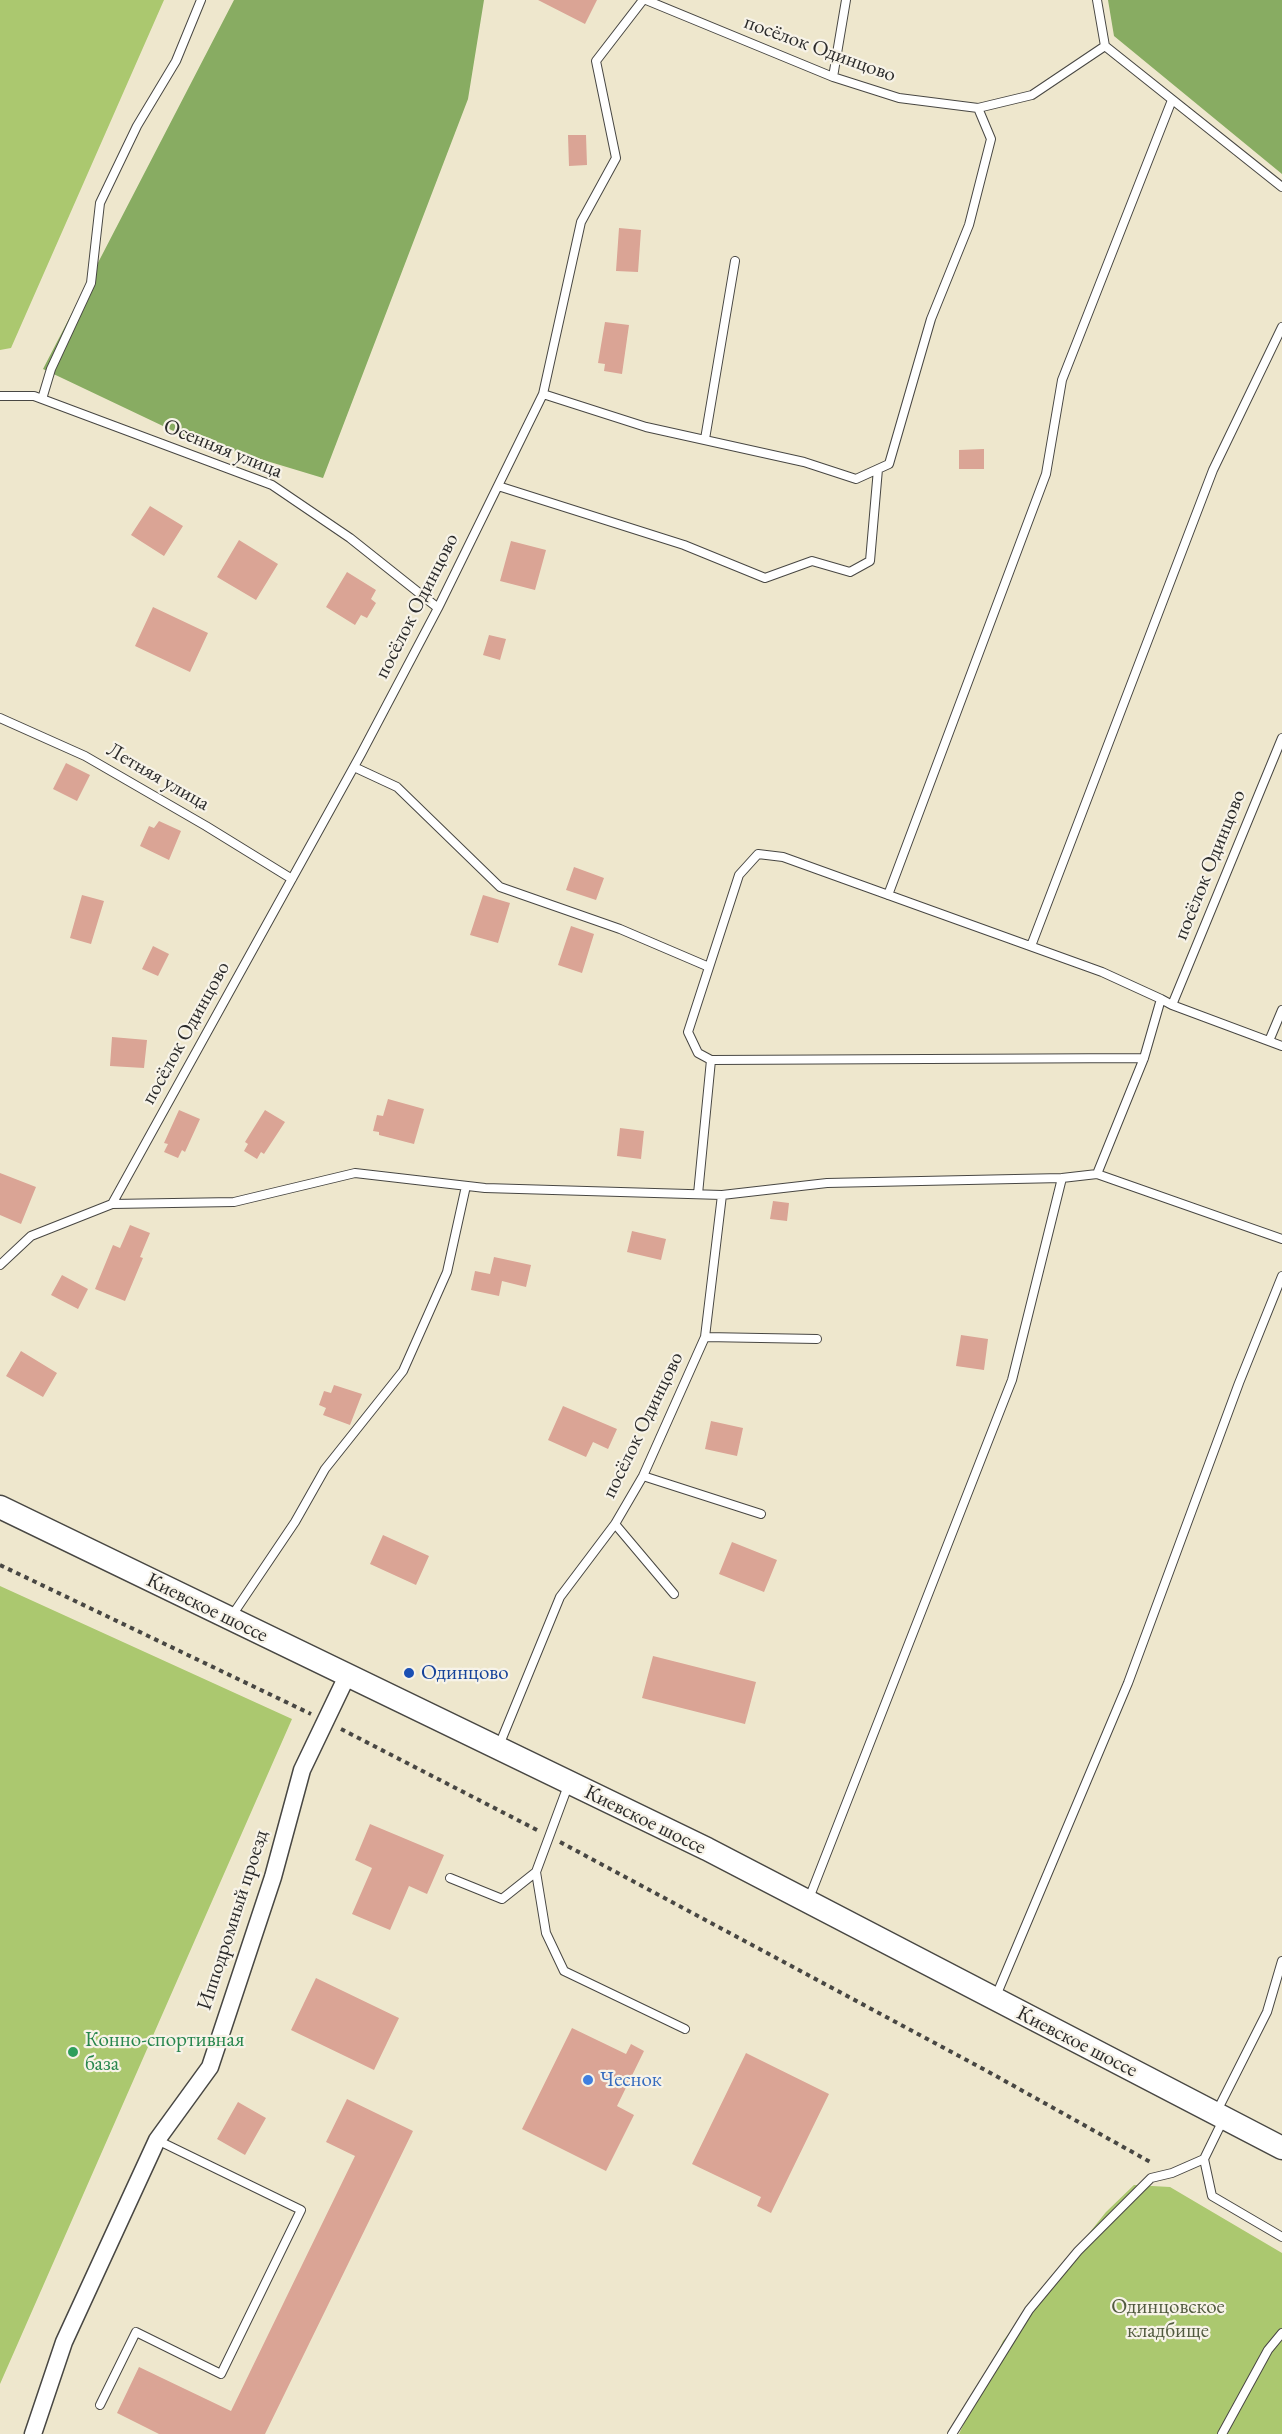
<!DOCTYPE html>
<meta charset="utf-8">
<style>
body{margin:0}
canvas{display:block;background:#eee7cd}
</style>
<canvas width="1282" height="2434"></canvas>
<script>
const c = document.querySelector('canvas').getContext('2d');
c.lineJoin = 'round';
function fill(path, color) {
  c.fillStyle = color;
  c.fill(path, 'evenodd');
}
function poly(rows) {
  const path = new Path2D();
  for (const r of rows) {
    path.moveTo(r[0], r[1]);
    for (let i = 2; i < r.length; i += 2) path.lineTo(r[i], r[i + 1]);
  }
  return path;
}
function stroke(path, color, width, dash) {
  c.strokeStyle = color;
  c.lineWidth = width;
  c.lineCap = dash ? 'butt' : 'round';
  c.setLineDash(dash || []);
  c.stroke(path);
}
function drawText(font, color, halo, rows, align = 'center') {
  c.font = font + ' "EB Garamond",serif';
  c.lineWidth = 4.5;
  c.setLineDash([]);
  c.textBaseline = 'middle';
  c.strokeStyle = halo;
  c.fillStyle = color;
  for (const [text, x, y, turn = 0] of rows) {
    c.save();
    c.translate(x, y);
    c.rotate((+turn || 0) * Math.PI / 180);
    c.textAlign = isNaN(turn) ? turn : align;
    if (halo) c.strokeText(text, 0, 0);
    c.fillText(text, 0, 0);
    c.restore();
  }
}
const green = poly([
 [0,0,164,0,11,348,0,350],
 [0,1586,292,1719,0,2384],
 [1134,2185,1170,2187,1282,2253,1282,2434,959,2434,1003,2341,1106,2212]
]);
const forest = poly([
 [234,0,484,0,468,99,323,478,184,436,43,369],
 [1108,0,1282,0,1282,174,1114,36]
]);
const building = poly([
 [538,0,597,0,585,24],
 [568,135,586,135,587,165,569,166],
 [619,228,641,230,638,272,616,271],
 [605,322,629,325,622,374,604,371,605,364,598,363],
 [984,449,984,469,959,469,959,450],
 [150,506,183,526,164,556,131,535],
 [239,540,278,564,256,600,217,577],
 [511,541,546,550,535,590,500,581],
 [347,572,376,590,371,599,376,603,367,618,361,615,355,625,326,607],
 [153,607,208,633,190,672,135,646],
 [489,635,506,639,500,660,483,655],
 [66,763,90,775,77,801,53,789],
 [159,821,181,831,169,860,140,846,149,826,154,828],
 [574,867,604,878,596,900,566,890],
 [82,895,104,901,91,944,70,938],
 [483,895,510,903,498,943,470,935],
 [571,926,594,934,582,973,558,965],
 [153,946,169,954,158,976,142,969],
 [112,1037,147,1040,144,1068,110,1066],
 [388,1099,424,1109,414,1144,379,1135,379,1132,373,1131,377,1115,383,1116],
 [179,1110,200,1119,185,1152,182,1150,178,1158,164,1152,168,1144,164,1143],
 [265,1110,285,1122,264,1154,261,1152,257,1159,244,1151,248,1144,245,1142],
 [620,1128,644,1131,641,1159,617,1156],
 [0,1173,36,1187,21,1224,0,1215],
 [773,1201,789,1203,787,1221,770,1219],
 [130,1225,150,1233,140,1257,143,1258,125,1301,95,1289,113,1245,120,1248],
 [632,1231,666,1239,661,1260,627,1252],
 [494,1257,531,1265,526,1287,502,1281,499,1296,471,1290,475,1271,490,1274],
 [62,1275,88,1289,78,1309,51,1295],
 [961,1335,988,1339,984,1370,956,1366],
 [21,1351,57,1373,43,1397,6,1376],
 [334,1385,362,1394,350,1425,323,1415,326,1408,319,1405,324,1391,331,1393],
 [563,1406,617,1429,608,1449,593,1442,586,1457,548,1440],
 [711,1421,743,1428,737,1456,705,1449],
 [383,1535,429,1556,416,1585,370,1564],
 [732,1542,777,1560,764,1592,719,1574],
 [653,1656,756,1682,745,1724,642,1698],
 [370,1824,444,1855,427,1894,409,1886,390,1930,352,1914,372,1868,355,1860],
 [316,1978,399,2018,374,2070,291,2030],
 [572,2028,626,2054,631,2044,644,2051,617,2106,634,2115,606,2171,522,2129],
 [746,2053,829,2094,771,2213,757,2206,761,2197,692,2164],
 [347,2099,413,2131,265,2434,159,2434,117,2413,139,2367,231,2411,355,2156,326,2142],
 [238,2102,266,2118,245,2155,217,2139]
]);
const path = poly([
 [0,1565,311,1714],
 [341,1729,537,1830],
 [560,1842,987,2071,1152,2163]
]);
const service = poly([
 [646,0,833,77,899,98,978,108,1032,95,1105,46,1282,187],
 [1097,0,1105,46],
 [833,77,846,0],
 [543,394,646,427,804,462,856,479,889,464,931,319,969,225,991,139,978,108],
 [0,396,34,396,272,485,350,538,438,608],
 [42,399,51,369,91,283,100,203,137,126,176,61,201,0],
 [705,439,735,261],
 [498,486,684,545,765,578,812,561,850,572,870,561,878,469],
 [0,718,85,756,206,826,292,879],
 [354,767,397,787,500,887,620,929,709,967],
 [888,895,1046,474,1062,380,1172,100],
 [1031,946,1213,470,1282,327],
 [1172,1005,1282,1046],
 [1269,1041,1282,1010],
 [1144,1058,711,1060,698,1053,688,1032,739,875,758,854,783,857,1102,972,1161,999],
 [1097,1174,1144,1058,1161,999,1172,1005,1282,738],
 [698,1194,711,1060],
 [112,1204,234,1202,355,1173,485,1188,722,1195,827,1183,1062,1178,1097,1174,1282,1239],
 [0,1265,31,1236,112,1204,361,754,438,608,543,394,581,222,616,158,596,61,643,0],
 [705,1337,817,1339],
 [643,1476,761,1514],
 [615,1524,674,1594],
 [231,1617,295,1522,325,1469,403,1371,447,1272,466,1186],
 [498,1748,560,1597,615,1524,643,1476,705,1337,722,1195],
 [569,1783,536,1872,546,1933,564,1971,685,2029],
 [450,1878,502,1899,536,1872],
 [808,1901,1012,1380,1062,1178],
 [996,1996,1128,1683,1239,1383,1282,1276],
 [1216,2113,1267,2012,1282,1961],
 [1224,2118,1204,2159,1212,2196,1282,2237],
 [100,2405,136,2332,221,2374,301,2210,157,2140],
 [952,2434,1029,2310,1078,2251,1151,2178,1172,2173,1204,2159],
 [1222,2434,1268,2350,1282,2333]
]);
const minor = poly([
 [33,2434,64,2342,157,2140,210,2067,273,1877,302,1770,347,1676]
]);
const secondary = poly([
 [0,1507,707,1849,1282,2148]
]);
const markers = [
 [409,1673,6,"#1a4fb4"],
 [73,2052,6,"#2e9e5b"],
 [588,2080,6,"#3f7fe0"]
];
const streetNames = [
 ["посёлок Одинцово",820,49,20],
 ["Осенняя улица",223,449,22],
 ["посёлок Одинцово",417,606,-63],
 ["Летняя улица",158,777,30],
 ["посёлок Одинцово",1210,865,-68],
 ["посёлок Одинцово",186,1033,-61],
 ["посёлок Одинцово",643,1425,-64],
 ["Киевское шоссе",207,1608,26],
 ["Киевское шоссе",645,1820,26],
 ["Ипподромный проезд",233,1920,-72],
 ["Киевское шоссе",1077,2042,27]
];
const transitNames = [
 ["Одинцово",421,1673]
];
const leisureNames = [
 ["Конно-спортивная",85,2040],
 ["база",85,2064]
];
const shopNames = [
 ["Чеснок",600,2080]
];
const parkNames = [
 ["Одинцовское",1168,2307],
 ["кладбище",1168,2331]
];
fill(green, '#abc86f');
fill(forest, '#88ac62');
fill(building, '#daa495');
stroke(service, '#484743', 10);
stroke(minor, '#484743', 19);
stroke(secondary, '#484743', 25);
stroke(path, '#484743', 4, [4.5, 4.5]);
stroke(service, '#fff', 8);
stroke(minor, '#fff', 16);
stroke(secondary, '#fff', 22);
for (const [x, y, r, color] of markers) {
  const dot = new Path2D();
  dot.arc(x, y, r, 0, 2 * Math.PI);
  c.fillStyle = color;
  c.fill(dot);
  stroke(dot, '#f7f3e8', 2);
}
drawText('21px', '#2b2b2b', '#f7f3e8', streetNames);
drawText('21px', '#164399', '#f7f3e8', transitNames, 'left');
drawText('21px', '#27864d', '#f7f3e8', leisureNames, 'left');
drawText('21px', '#366cbe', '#f7f3e8', shopNames, 'left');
drawText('21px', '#515a3f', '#f7f3e8', parkNames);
</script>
